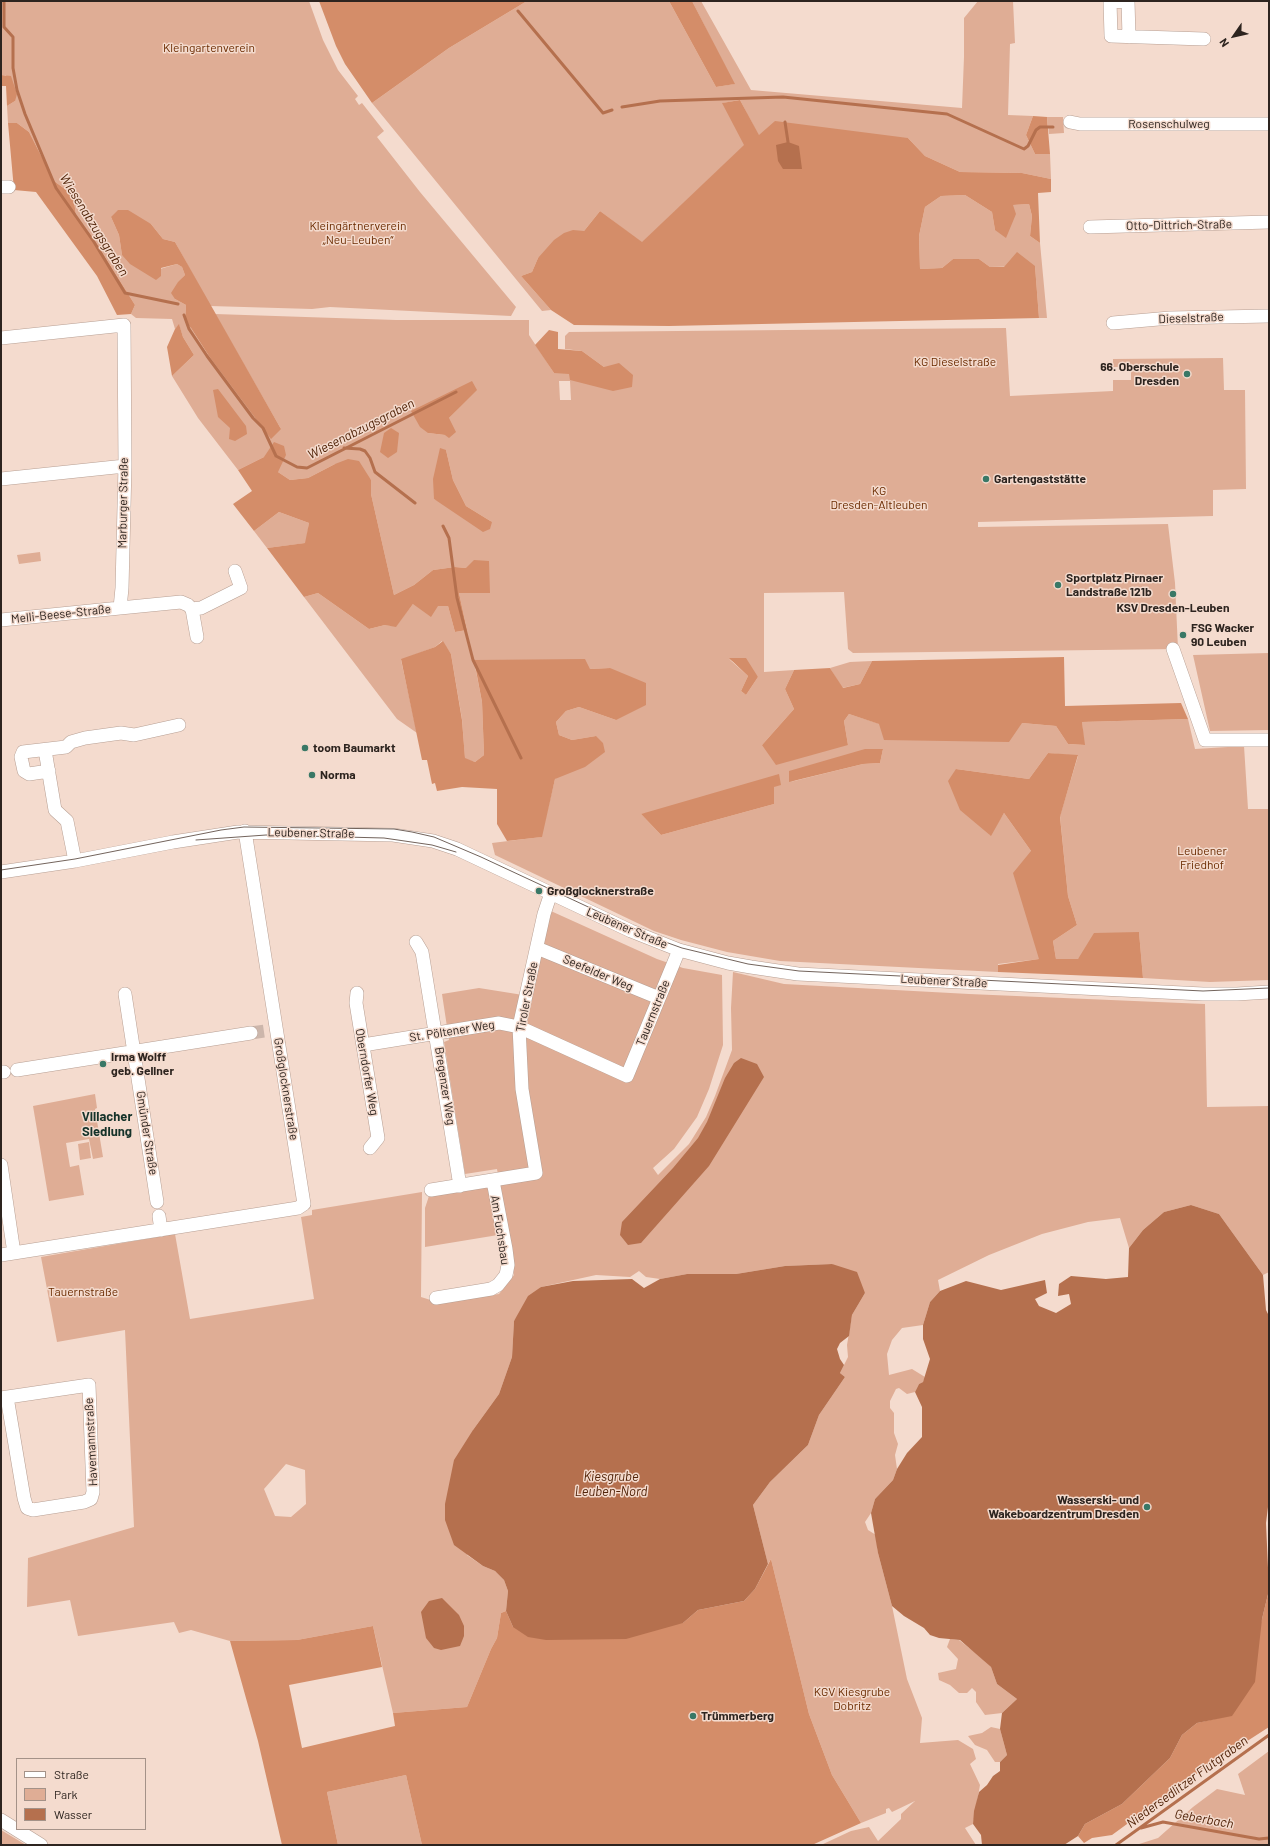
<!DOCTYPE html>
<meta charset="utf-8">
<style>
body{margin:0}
#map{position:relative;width:1270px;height:1846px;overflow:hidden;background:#f4dbce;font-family:Barlow,sans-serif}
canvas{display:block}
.frame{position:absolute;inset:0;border:2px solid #2d241f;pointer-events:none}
.legend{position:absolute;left:16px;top:1758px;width:130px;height:72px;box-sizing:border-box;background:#f4dbce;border:1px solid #a49288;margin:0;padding:5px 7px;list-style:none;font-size:12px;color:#2d241f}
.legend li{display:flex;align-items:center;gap:8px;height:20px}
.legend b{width:20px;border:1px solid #a49288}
.north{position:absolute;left:1214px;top:16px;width:40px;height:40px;-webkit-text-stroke:3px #f4dbce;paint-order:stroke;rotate:236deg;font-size:11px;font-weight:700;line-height:16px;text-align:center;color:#2d241f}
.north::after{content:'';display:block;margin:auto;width:14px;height:18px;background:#2d241f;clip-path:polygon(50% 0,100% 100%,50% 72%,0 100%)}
</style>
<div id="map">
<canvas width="1270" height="1846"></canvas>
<div class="frame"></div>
<ul class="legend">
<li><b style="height:5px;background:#fff"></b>Straße</li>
<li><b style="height:11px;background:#dfad95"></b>Park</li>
<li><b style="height:11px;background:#b5704e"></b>Wasser</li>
</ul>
<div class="north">N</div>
</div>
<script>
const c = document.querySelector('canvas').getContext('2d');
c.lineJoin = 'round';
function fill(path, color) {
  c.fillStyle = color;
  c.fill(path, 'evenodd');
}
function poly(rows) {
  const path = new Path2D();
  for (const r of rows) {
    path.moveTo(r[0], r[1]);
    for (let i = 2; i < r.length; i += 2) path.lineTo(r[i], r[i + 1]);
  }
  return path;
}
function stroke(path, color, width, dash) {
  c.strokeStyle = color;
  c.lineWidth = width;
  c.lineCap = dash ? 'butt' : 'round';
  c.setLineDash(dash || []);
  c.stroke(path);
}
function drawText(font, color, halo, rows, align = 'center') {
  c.font = font + ' Barlow,sans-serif';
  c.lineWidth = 3;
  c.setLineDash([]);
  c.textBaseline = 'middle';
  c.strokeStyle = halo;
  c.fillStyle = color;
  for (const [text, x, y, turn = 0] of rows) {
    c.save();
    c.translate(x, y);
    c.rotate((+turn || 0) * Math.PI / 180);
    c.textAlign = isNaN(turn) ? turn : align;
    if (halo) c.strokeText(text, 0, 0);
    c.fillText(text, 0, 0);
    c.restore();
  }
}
const green = poly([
 [1,1,309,1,323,40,338,70,358,96,355,99,359,105,362,103,384,131,377,137,420,192,516,307,511,316,330,307,312,309,210,306,175,242,163,239,151,224,111,217,119,235,122,255,160,269,177,264,182,267,185,275,178,283,175,299,186,305,185,322,191,328,209,356,281,429,215,314,396,320,529,320,529,335,554,373,604,367,582,351,565,349,565,336,569,332,1006,328,1010,396,1113,391,1113,380,1131,380,1131,367,1113,367,1113,359,1223,358,1224,390,1245,390,1246,489,1213,490,1213,516,978,522,978,527,1168,524,1175,583,1178,649,853,653,848,649,844,592,764,593,764,672,794,670,785,689,794,709,762,745,848,745,844,721,849,714,880,724,1022,723,1056,726,1068,744,1084,745,1082,722,1188,719,1195,749,1244,746,1248,809,1269,809,1269,980,1210,982,1143,978,1139,932,1078,959,1056,959,1053,941,1077,925,1068,896,1060,816,1078,756,1048,753,1029,779,956,769,990,835,1004,813,1031,851,1040,959,998,964,998,972,780,961,727,952,681,940,654,931,495,855,492,843,541,837,555,779,596,736,572,740,559,735,556,722,566,711,579,707,616,720,610,668,590,669,474,661,482,702,484,755,475,762,465,759,462,719,451,654,442,641,435,647,401,660,417,733,397,719,304,597,318,593,369,629,385,625,396,626,413,604,448,606,455,632,467,630,459,593,466,568,455,567,433,570,414,585,394,595,371,494,371,480,335,464,308,478,290,480,278,472,264,457,238,470,198,418,172,376,194,355,183,337,179,325,175,329,172,319,136,318,131,314,135,305,95,241,76,215,73,195,54,181,29,132,17,123,8,123,7,106,15,101,6,75,1,75],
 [559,381,570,381,571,400,560,400],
 [476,390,449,418,445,435,428,433],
 [446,450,453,480,466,506,492,522,434,499],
 [729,659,758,677,746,695,741,691,748,676],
 [883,749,880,763,863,764,790,782],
 [774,804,661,835,641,814],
 [527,1,669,1,716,87,734,84,692,1,701,1,751,90,962,108,964,57,964,18,978,1,1013,1,1015,43,1010,44,1008,115,1033,116,1026,135,1035,154,1050,154,1051,179,1022,173,960,172,925,156,908,138,759,136,740,100,723,103,745,145,642,243,600,211,584,231,538,258,532,272,521,276,551,310,542,311,372,103,449,48],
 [1047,117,1063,117,1064,133,1049,134],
 [965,195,992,212,995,230,1013,205,1029,204,1032,216,1030,236,1040,243,1047,318,1039,318,1035,266,990,267,979,259,953,259,942,268,920,269,919,236,925,207,941,196],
 [279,512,309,523,306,543,267,548,254,531],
 [40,552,41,561,19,564,17,555],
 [1269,653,1269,730,1210,731,1193,655],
 [872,661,860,684,842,688,830,668,850,662],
 [542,907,657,959,683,968,722,975,723,1045,709,1089,697,1117,674,1149,653,1168,658,1175,689,1144,706,1117,715,1096,732,1050,731,1008,733,972,784,984,969,994,1205,1004,1207,1107,1269,1106,1269,1272,1263,1275,1219,1214,1191,1205,1164,1212,1143,1230,1129,1248,1120,1218,1088,1222,1042,1234,989,1255,938,1280,940,1291,930,1302,923,1325,902,1328,892,1340,887,1354,889,1375,912,1369,925,1377,923,1382,919,1384,915,1392,907,1394,899,1388,896,1389,890,1401,890,1408,894,1413,894,1433,898,1444,895,1455,897,1469,893,1480,875,1499,871,1513,865,1522,868,1530,876,1535,878,1553,892,1606,907,1679,922,1718,920,1743,958,1740,973,1749,976,1759,970,1764,980,1785,973,1824,965,1828,976,1845,821,1845,851,1831,869,1827,878,1841,901,1819,901,1814,915,1801,892,1812,889,1808,886,1809,886,1813,861,1823,832,1775,809,1714,771,1559,768,1564,753,1505,770,1482,808,1445,819,1415,845,1377,840,1373,848,1357,847,1345,852,1315,865,1293,832,1264,785,1266,736,1274,687,1274,660,1279,646,1277,639,1271,630,1277,596,1275,541,1287,514,1321,512,1357,499,1394,473,1430,467,1555,483,1566,495,1571,504,1580,508,1591,506,1611,501,1613,497,1638,491,1649,467,1707,393,1713,373,1626,297,1640,230,1641,191,1630,179,1633,174,1622,78,1636,70,1600,27,1607,28,1558,134,1527,125,1330,57,1342,41,1257,175,1234,190,1319,314,1299,301,1217,312,1215,312,1210,422,1192,421,1297,440,1303,499,1294,514,1275,497,1169,465,1174,444,1042,449,1040,442,994,479,988,523,995],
 [286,1464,305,1470,306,1504,291,1517,275,1516,264,1489],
 [95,1094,97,1108,95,1109,103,1157,93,1159,89,1139,66,1143,70,1167,79,1165,84,1195,49,1201,33,1106],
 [89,1142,91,1158,80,1160,78,1144],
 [486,1187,491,1192,498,1235,425,1247,425,1208,429,1196],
 [950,1639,959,1640,977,1654,991,1667,997,1684,1017,1699,1002,1713,985,1715,976,1702,976,1692,972,1688,967,1693,959,1693,950,1685,939,1680,938,1673,956,1669,958,1659,947,1647],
 [991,1727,1000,1729,1007,1755,1000,1762,995,1762,987,1750,975,1745,968,1736,982,1733],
 [1269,1751,1269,1845,1136,1845,1158,1838,1193,1807,1217,1789,1245,1795,1238,1774],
 [406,1775,422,1845,338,1845,327,1792],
 [1,1830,26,1845,1,1845]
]);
const forest = poly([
 [319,1,527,1,449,48,372,103,345,64,336,46],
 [669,1,692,1,735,84,716,87],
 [1,75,11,76,17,94,15,101,7,106,6,86,1,86],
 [740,100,759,135,775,121,908,138,925,156,960,172,1022,173,1051,179,1051,192,1038,193,1040,243,1030,236,1032,216,1029,204,1013,205,1016,214,1006,238,995,230,992,212,965,195,941,196,925,207,919,236,920,269,942,268,953,259,979,259,990,267,1004,267,1017,252,1035,266,1039,318,669,326,574,325,551,310,521,276,532,272,538,258,554,240,564,233,573,230,584,231,600,211,642,242,744,145,722,103],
 [1033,116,1047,117,1050,154,1035,154,1026,135],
 [8,123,17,123,29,132,54,181,73,195,76,215,95,241,135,305,131,314,117,315,97,276,36,192,14,190],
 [118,210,128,210,151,224,163,239,175,242,281,429,271,439,209,356,191,328,185,322,186,305,175,299,171,293,178,282,185,275,182,267,177,264,161,268,161,276,156,280,130,264,122,255,119,235,111,217],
 [179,324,183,337,194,355,172,376,167,347,175,329],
 [549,330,558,332,558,349,582,351,604,367,619,363,633,375,632,387,613,391,570,380,569,374,554,373,535,345],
 [472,381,477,390,449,418,456,432,449,438,445,435,428,433,420,427,411,411],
 [218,389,246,426,247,434,235,441,229,439,230,428,218,417,213,390],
 [391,428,399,433,397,452,388,458,380,452,384,433],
 [274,442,284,446,286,455,278,472,290,480,308,478,335,464,348,459,359,461,371,480,371,494,394,595,414,585,433,570,455,567,466,568,474,560,489,561,490,593,459,593,467,630,455,632,448,606,438,606,431,617,413,604,396,627,385,625,369,629,318,593,304,597,267,548,305,543,309,523,279,512,254,531,233,504,252,491,238,470,264,457],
 [440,448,446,450,453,480,466,506,492,522,490,529,483,532,434,499,433,479],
 [443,641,451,654,462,720,465,758,475,762,484,755,482,702,474,660,585,659,590,669,610,668,646,683,646,705,616,720,579,707,566,711,556,722,559,735,572,740,596,736,603,743,605,752,585,767,555,779,542,837,507,841,497,824,497,789,462,787,437,791,435,783,432,784,427,760,422,760,401,659,435,647],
 [1064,657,1065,706,1181,703,1188,719,1082,722,1085,745,1068,744,1056,726,1022,723,1009,742,884,740,879,724,849,714,844,721,848,745,776,765,762,745,794,709,785,689,794,670,830,668,843,688,860,684,872,661],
 [729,658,746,658,758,677,746,695,741,691,748,676],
 [865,749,883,749,880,763,863,764,789,782,789,771],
 [1048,753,1078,755,1060,817,1068,896,1077,925,1053,941,1056,959,1078,959,1094,933,1139,932,1143,978,998,972,998,965,1039,959,1013,873,1031,851,1004,813,991,836,960,810,948,781,956,769,1029,779],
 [779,774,781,785,774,787,774,804,661,835,641,814],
 [771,1559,809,1714,832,1775,861,1823,812,1845,422,1845,406,1775,327,1792,338,1845,282,1845,258,1741,230,1641,297,1640,373,1626,382,1667,289,1685,302,1748,395,1726,393,1713,467,1707,491,1649,497,1638,501,1613,506,1611,513,1627,683,1623,698,1610,744,1601,755,1589],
 [1269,1590,1269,1727,1190,1778,1112,1835,1092,1838,1084,1843,1078,1836,1085,1824,1122,1804,1170,1758,1182,1735,1197,1723,1232,1715,1262,1619]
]);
const water = poly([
 [788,142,799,146,802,169,783,169,778,161,776,145],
 [741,1058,757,1064,764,1077,709,1166,641,1243,628,1245,620,1235,622,1222,673,1168,698,1138,707,1122,725,1078,734,1063],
 [1191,1205,1219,1214,1263,1275,1266,1310,1269,1316,1269,1499,1266,1523,1269,1590,1262,1619,1255,1682,1232,1716,1197,1723,1182,1735,1170,1758,1122,1804,1085,1824,1078,1836,1064,1845,982,1845,981,1835,973,1824,974,1811,979,1792,987,1785,993,1776,1000,1771,1000,1762,1007,1755,1000,1729,1002,1713,1017,1699,997,1684,991,1667,960,1640,939,1638,930,1635,924,1628,904,1616,892,1606,878,1553,871,1513,875,1499,893,1480,897,1469,907,1453,922,1437,922,1407,915,1392,919,1384,923,1382,930,1359,923,1339,923,1325,930,1302,940,1291,966,1281,1001,1290,1045,1280,1047,1293,1035,1299,1039,1306,1056,1313,1071,1304,1069,1294,1058,1296,1059,1284,1071,1276,1106,1279,1128,1277,1129,1248,1143,1230,1164,1212],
 [832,1264,857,1272,865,1293,852,1315,849,1336,840,1343,837,1349,840,1359,844,1365,840,1373,845,1377,819,1415,808,1445,770,1482,753,1505,768,1564,755,1589,744,1601,698,1610,683,1623,626,1639,546,1640,528,1637,513,1627,506,1611,508,1591,504,1580,495,1571,483,1566,454,1545,445,1520,445,1504,454,1460,473,1430,499,1394,512,1357,514,1321,528,1296,541,1287,573,1281,632,1279,644,1288,660,1279,687,1274,736,1274,785,1266],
 [442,1598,459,1615,464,1626,464,1636,460,1646,441,1650,434,1648,426,1638,421,1612,429,1601]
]);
const stream = poly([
 [4,1,4,27,13,37,13,68,17,90,25,114,56,188,94,242,125,293,178,304],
 [518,11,603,113,612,110],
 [622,107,660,101,783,97,947,114,1024,149,1028,146,1036,130,1040,127,1053,127],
 [785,122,788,142],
 [184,315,189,329,207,356,253,418,263,428,276,456,297,467,307,468,456,392],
 [344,448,360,449,365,451,370,458,375,472,415,503],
 [443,526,449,538,457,598,473,660,521,758],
 [1141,1828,1163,1822,1259,1839,1269,1838],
 [1116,1845,1269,1735]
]);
const minorTunnel = poly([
 [251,1033,265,1031]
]);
const minor = poly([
 [1110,1,1111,36,1204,39],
 [1110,2,1128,1,1129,37],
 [1070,122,1080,124,1269,124],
 [1,187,9,187],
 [1090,227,1269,222],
 [1113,323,1170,318,1269,316],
 [1,338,124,325,125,466,122,588,120,608,181,602,188,605,192,609,197,637],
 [1,479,125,466],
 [192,609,201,608,241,588,235,571],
 [1,620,120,608],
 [1173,649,1205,740,1269,740],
 [45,750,55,810,67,821,75,861],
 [49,771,29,774,24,771,21,757,23,752,66,747,71,742,85,738,121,733,134,735,179,725],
 [1,872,75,861,173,842,238,832,393,835,433,841,457,849,631,931,679,950,728,963,751,967,798,974,1203,994,1237,994,1269,992],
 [416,942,422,952,460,1186],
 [537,948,659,998],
 [357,993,356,1003,378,1138,370,1148],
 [125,994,157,1202],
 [363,1045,499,1023,519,1027,627,1076,679,950],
 [17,1070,251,1033],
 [1,1072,4,1072],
 [1,1165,14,1253],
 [431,1190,536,1173,522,1089,519,1027,544,914,551,893],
 [159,1216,161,1230],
 [1,1255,298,1208,304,1204,245,831],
 [436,1298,491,1289,498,1285,506,1275,508,1265,506,1249,493,1181],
 [1,1398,89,1385,93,1492,91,1499,84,1502,33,1510,27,1508,24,1498,7,1397],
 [1,1820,41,1845]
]);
const tram = poly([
 [196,840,266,835,384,838,432,845,456,852],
 [1,870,75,859,221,830,244,827,394,829,412,832,434,837,481,857,657,939,682,948,748,964,799,971,1203,991,1269,988]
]);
const markers = [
 [1187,374,4,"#397866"],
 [986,479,4,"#397866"],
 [1058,585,4,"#397866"],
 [1173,594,4,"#397866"],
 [1183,635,4,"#397866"],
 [305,748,4,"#397866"],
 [312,775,4,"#397866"],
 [539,891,4,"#397866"],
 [103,1064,4,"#397866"],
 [1147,1507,4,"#397866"],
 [693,1716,4,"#397866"]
];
const parkNames = [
 ["Kleingartenverein",209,48],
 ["Kleingärtnerverein",358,226],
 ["„Neu-Leuben“",358,240],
 ["KG Dieselstraße",955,362],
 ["KG",879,491],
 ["Dresden-Altleuben",879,505],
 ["Leubener",1202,851],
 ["Friedhof",1202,865],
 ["Tauernstraße",83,1292],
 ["KGV Kiesgrube",852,1692],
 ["Dobritz",852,1706]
];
const streetNames = [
 ["Rosenschulweg",1169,124],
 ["Otto-Dittrich-Straße",1179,225,-1],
 ["Dieselstraße",1191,318,-2],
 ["Marburger Straße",123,503,-89],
 ["Melli-Beese-Straße",61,614,-6],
 ["Leubener Straße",311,833,1],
 ["Leubener Straße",627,928,23],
 ["Seefelder Weg",598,973,23],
 ["Leubener Straße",944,981,3],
 ["Tiroler Straße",527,997,-79],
 ["Tauernstraße",653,1013,-68],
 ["St. Pöltener Weg",452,1031,-9],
 ["Oberndorfer Weg",367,1072,80],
 ["Bregenzer Weg",445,1086,81],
 ["Großglocknerstraße",286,1089,81],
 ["Gmünder Straße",147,1133,81],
 ["Am Fuchsbau",500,1230,81],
 ["Havemannstraße",91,1442,-93]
];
const poiNames = [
 ["66. Oberschule",1179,367,"right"],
 ["Dresden",1179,381,"right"],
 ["Gartengaststätte",994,479],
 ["Sportplatz Pirnaer",1066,578],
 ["Landstraße 121b",1066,592],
 ["KSV Dresden-Leuben",1173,608,"center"],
 ["FSG Wacker",1191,628],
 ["90 Leuben",1191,642],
 ["toom Baumarkt",313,748],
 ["Norma",320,775],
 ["Großglocknerstraße",547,891],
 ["Irma Wolff",111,1057],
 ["geb. Gellner",111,1071],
 ["Wasserski- und",1139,1500,"right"],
 ["Wakeboardzentrum Dresden",1139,1514,"right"],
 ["Trümmerberg",701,1716]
];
const waterNames = [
 ["Wiesenabzugsgraben",94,225,58],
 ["Wiesenabzugsgraben",361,429,-27],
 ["Kiesgrube",611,1477],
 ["Leuben-Nord",611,1492],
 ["Niedersedlitzer Flutgraben",1187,1782,-36],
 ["Geberbach",1204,1819,10]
];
const neighbourhoodNames = [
 ["Villacher",107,1117],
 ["Siedlung",107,1132]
];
fill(green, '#dfad95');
fill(forest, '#d48d69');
fill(water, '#b5704e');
stroke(stream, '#b5704e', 3);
stroke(minorTunnel, '#ccb6ab', 13, [13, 6]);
stroke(minor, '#b79f93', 14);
stroke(minor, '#fff', 13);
stroke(tram, '#73645c', 1);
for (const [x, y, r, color] of markers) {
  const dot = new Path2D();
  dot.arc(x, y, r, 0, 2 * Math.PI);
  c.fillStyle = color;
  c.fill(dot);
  stroke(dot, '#f4dbce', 1.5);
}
drawText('12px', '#6b2b00', '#f4dbce', parkNames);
drawText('12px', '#2d241f', '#f4dbce', streetNames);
drawText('bold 12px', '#2d241f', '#f4dbce', poiNames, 'left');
drawText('italic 13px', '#512308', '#f4dbce', waterNames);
drawText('bold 13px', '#15332a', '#f4dbce', neighbourhoodNames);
</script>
